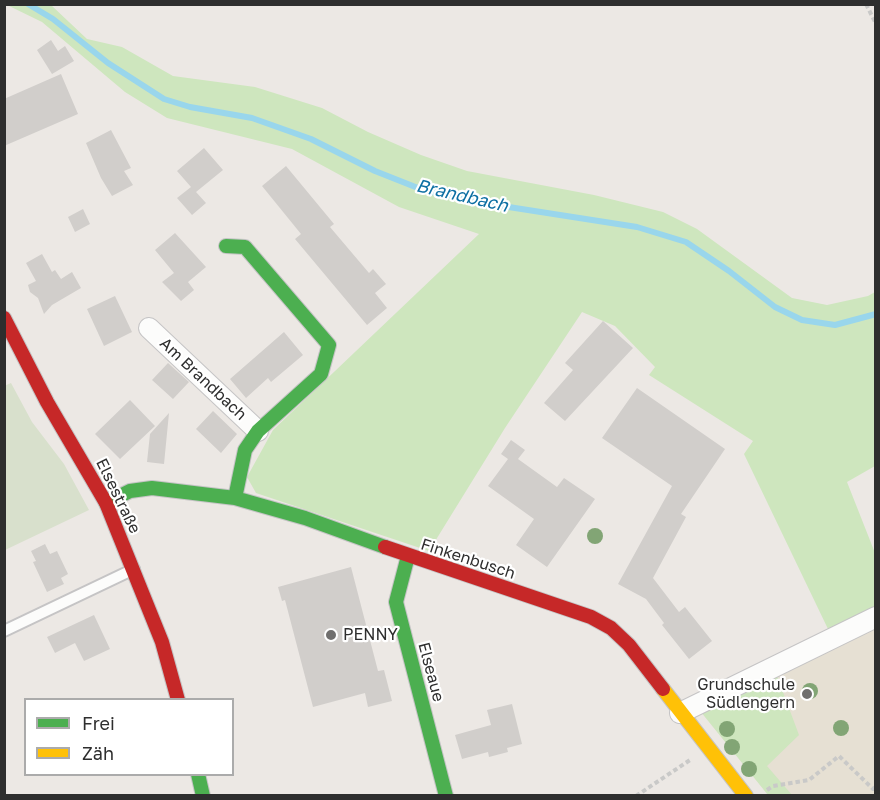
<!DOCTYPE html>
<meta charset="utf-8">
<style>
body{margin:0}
#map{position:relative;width:880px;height:800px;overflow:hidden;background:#ece8e4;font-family:"Golos Text",sans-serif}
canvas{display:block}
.frame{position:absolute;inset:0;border:6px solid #2e2e2e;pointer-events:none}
.legend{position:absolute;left:24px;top:698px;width:210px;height:78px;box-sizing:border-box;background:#fff;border:2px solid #ababab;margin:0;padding:8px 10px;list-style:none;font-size:18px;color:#2e2e2e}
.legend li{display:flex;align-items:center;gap:12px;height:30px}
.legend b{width:30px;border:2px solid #ababab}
</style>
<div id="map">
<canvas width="880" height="800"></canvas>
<div class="frame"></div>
<ul class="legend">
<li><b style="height:8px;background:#4caf50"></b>Frei</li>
<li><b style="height:8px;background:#ffc107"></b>Zäh</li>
</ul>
</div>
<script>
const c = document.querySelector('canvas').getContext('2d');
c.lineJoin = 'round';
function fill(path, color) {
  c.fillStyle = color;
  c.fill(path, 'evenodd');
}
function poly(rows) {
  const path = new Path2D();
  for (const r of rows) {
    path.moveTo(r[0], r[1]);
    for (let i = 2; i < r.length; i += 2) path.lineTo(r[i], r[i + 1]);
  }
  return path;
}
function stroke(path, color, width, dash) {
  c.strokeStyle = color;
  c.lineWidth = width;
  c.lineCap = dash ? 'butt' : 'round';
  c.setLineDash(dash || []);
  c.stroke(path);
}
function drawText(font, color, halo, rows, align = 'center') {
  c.font = font + ' "Golos Text",sans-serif';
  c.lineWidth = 4.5;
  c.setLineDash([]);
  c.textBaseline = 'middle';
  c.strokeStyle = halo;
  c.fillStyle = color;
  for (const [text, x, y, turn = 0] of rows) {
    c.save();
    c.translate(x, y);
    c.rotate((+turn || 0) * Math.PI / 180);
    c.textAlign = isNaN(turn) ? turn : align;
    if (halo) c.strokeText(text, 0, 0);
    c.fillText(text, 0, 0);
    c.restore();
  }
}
const education = poly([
 [875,628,875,795,768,795,701,712]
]);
const green = poly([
 [5,4,51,5,87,39,122,47,173,76,255,87,322,108,368,132,421,155,467,171,594,195,663,212,697,229,792,298,827,305,868,296,875,292,875,466,847,482,875,553,875,608,828,629,744,454,753,441,649,375,655,367,615,326,582,312,505,428,429,551,256,493,247,477,273,430,479,234,399,207,292,149,167,118,125,92,42,22],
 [777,676,799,735,767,766,792,795,768,795,701,712]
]);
const cemetery = poly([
 [11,383,32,422,64,464,89,510,5,550,4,386]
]);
const stream = poly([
 [28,4,53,19,108,63,164,99,190,107,252,118,311,139,375,171,423,190,483,203,637,227,686,242,729,271,775,307,802,320,835,325,876,314]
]);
const building = poly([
 [51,40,58,51,65,46,74,61,52,74,37,50],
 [61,74,78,114,4,146,4,99],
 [111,130,131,168,124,171,133,185,112,196,101,178,86,143],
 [204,148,223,170,196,192,206,203,192,215,177,198,191,187,177,171],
 [286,166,334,224,330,227,369,273,373,269,386,284,375,293,387,308,367,325,295,239,301,234,262,186],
 [83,209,90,224,75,232,68,217],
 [175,233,206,267,188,282,194,290,181,301,162,282,174,273,155,250],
 [42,254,52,272,55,270,61,279,72,272,81,288,52,305,44,314,38,298,30,292,28,285,36,281,26,263],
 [115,296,132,332,104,346,87,309],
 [603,321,633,348,565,421,544,403,573,370,565,363],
 [284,332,303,355,271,382,268,378,246,398,230,379],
 [168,363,189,382,173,399,152,380],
 [637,388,725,449,681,514,686,517,653,578,679,612,685,607,712,641,689,659,662,625,664,623,646,599,618,584,672,486,602,438],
 [130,400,155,426,120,459,95,434],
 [213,411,237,434,221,453,196,429],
 [169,413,164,464,147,462,150,434],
 [511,440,525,450,518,459,557,487,564,478,595,499,547,567,516,545,534,519,488,486,508,459,501,454],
 [45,544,50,554,57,551,68,574,61,578,64,584,47,592,33,562,36,561,31,551],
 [351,567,378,671,384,670,392,701,368,707,365,693,313,707,285,600,282,601,278,587],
 [94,615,110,649,84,661,75,643,55,653,47,637],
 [512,704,522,744,507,748,508,752,489,757,488,752,462,759,455,735,491,725,487,710]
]);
const path = poly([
 [866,4,876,24],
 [767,790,773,786,809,780,839,756,873,789,876,786],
 [636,796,690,760]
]);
const lane = poly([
 [4,631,134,569]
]);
const street = poly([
 [149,328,258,431],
 [680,713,876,617]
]);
const fast = poly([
 [226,246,245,247,329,345,321,374,258,431,245,450,235,498],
 [106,503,130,491,152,488,235,498,305,518,385,547],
 [408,556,396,602,446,796],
 [198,774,203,796]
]);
const slow = poly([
 [663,689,746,796]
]);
const jam = poly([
 [4,318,47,402,106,503,162,642,178,700],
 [385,547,591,617,611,628,629,645,663,689]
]);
const trees = [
 [595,536],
 [810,691],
 [841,728],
 [727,729],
 [732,747],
 [749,769]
];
const markers = [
 [331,635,6,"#706f6e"],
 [807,694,6,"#706f6e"]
];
const streetNames = [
 ["Am Brandbach",203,379,43],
 ["Elsestraße",118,496,64],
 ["Finkenbusch",468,559,18],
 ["Elseaue",431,672,75]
];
const poiNames = [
 ["PENNY",343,635],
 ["Grundschule",795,685,"right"],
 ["Südlengern",795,703,"right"]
];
const waterNames = [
 ["Brandbach",462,196,13]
];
fill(education, '#e6e0d3');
fill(green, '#cee6be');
fill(cemetery, '#d8e0cc');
stroke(stream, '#99d6ec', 6);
fill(building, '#d1cecb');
stroke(lane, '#c5c4c5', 14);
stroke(street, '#c5c4c5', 22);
stroke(fast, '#c5c4c5', 16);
stroke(slow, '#c5c4c5', 16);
stroke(jam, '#c5c4c5', 16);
stroke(path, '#c9c9c8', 4, [4.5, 3]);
stroke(lane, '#fcfcfb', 10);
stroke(street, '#fcfcfb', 20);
stroke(fast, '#4caf50', 14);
stroke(slow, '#ffc107', 14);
stroke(jam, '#c62828', 14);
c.fillStyle = '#82a575';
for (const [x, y] of trees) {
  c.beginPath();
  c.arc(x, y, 8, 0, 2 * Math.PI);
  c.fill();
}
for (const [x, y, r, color] of markers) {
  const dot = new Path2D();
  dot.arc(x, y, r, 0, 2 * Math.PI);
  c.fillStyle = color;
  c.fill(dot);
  stroke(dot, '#fff', 2);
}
drawText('16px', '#2e2e2e', '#fff', streetNames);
drawText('16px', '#2e2e2e', '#fff', poiNames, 'left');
drawText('italic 18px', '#0d6fa3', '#fff', waterNames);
</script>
